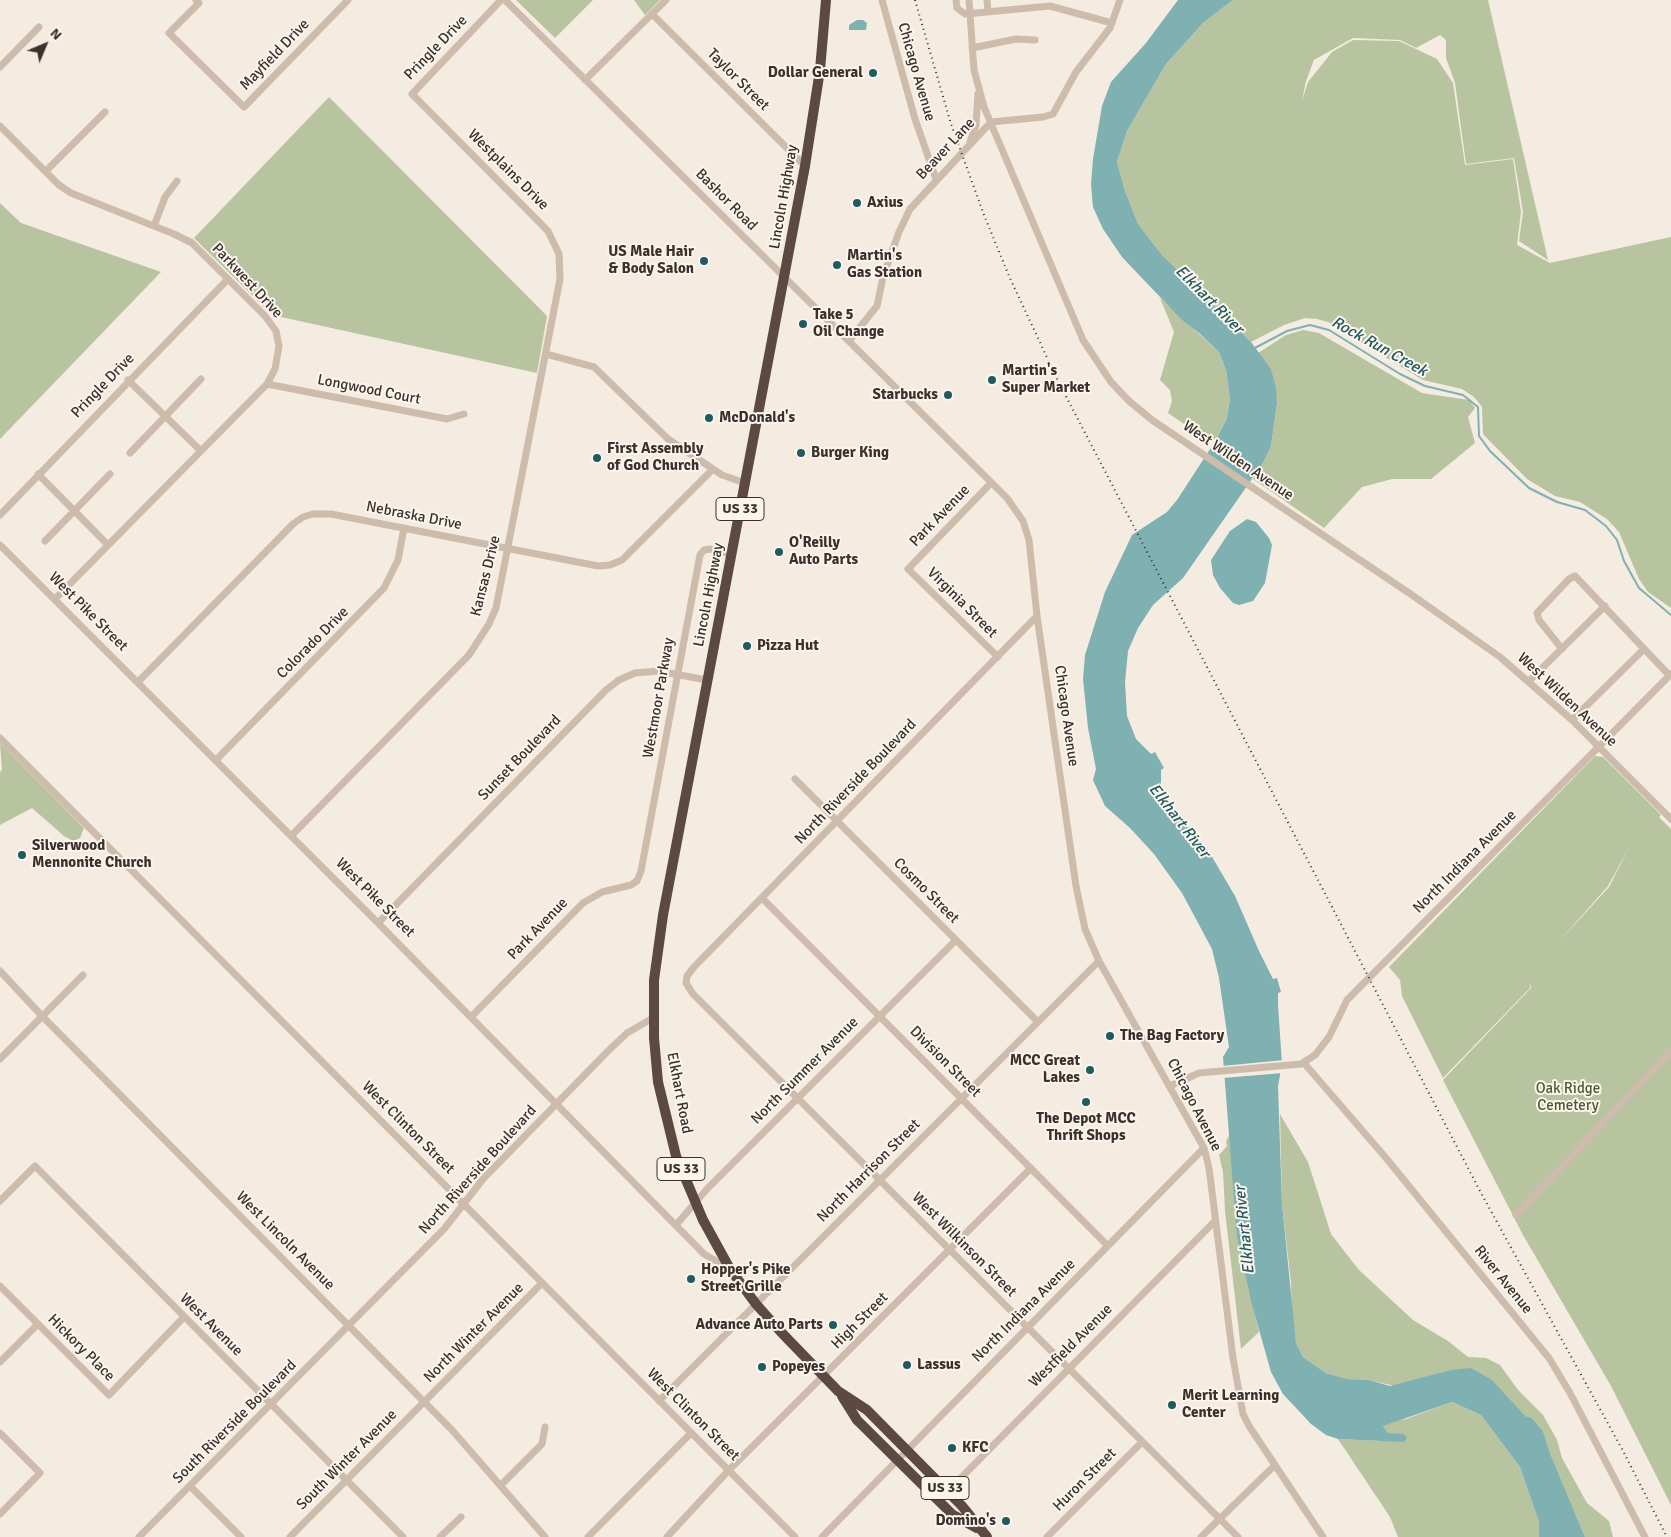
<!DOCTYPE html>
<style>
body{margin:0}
#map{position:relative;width:1671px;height:1537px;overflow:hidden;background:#f4ebe1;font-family:Signika,sans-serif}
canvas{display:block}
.north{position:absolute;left:20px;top:20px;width:50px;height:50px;-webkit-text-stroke:4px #fbf5ee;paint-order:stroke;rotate:45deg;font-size:14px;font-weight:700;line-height:20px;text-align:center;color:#3b302b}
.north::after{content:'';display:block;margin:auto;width:18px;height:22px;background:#3b302b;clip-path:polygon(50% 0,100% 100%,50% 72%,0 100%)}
</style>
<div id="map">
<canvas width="1671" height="1537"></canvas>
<div class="north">N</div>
</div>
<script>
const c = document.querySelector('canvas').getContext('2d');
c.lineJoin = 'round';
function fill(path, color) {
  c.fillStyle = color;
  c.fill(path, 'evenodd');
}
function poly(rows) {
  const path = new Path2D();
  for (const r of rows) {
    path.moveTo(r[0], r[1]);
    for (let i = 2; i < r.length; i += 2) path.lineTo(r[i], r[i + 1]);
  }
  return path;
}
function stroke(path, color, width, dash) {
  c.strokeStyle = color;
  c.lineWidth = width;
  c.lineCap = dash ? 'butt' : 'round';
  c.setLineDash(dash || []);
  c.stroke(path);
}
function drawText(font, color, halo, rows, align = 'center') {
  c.font = font + ' Signika,sans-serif';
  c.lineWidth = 4;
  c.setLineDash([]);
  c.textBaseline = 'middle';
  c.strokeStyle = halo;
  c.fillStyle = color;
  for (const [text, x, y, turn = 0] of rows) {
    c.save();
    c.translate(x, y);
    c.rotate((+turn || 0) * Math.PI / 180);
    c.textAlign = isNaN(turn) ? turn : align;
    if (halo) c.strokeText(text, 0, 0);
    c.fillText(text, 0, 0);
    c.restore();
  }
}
const green = poly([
 [516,0,593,0,555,38],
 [634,0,660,0,645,15],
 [1233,0,1488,0,1548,260,1519,241,1523,212,1514,158,1466,164,1455,83,1446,58,1446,40,1440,35,1416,48,1400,40,1353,38,1314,60,1306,81,1302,101,1308,82,1332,52,1353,40,1399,41,1437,59,1453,83,1465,165,1513,159,1521,212,1517,245,1550,263,1671,237,1671,608,1648,592,1639,579,1619,532,1607,519,1580,502,1555,496,1527,479,1483,434,1482,407,1474,397,1462,389,1423,380,1328,322,1317,319,1305,318,1284,325,1251,342,1162,255,1138,224,1125,191,1117,162,1127,131,1166,64,1203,23],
 [329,97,547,316,537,373,272,315,194,238],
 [0,203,21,223,161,272,0,439],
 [1160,298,1219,352,1226,370,1230,399,1227,418,1216,440,1199,434,1168,413,1172,401,1170,390,1160,380,1174,332],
 [1303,330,1319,333,1422,393,1469,400,1475,408,1468,417,1475,443,1431,479,1392,479,1362,487,1324,528,1253,479,1263,463,1271,446,1277,404,1271,369,1258,353,1286,335],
 [0,743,84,828,80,838,73,841,64,836,32,808,0,825,0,772,2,770],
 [1595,756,1603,757,1661,815,1659,817,1671,829,1671,1505,1611,1386,1523,1235,1443,1080,1531,988,1530,982,1530,988,1443,1078,1402,996,1400,980,1389,967],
 [1630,846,1609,887,1556,945,1608,886],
 [1280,1114,1308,1162,1331,1234,1359,1270,1413,1320,1448,1341,1468,1357,1486,1358,1500,1365,1518,1390,1543,1415,1557,1440,1562,1458,1587,1503,1609,1521,1613,1537,1585,1537,1550,1453,1543,1431,1532,1418,1369,1380,1348,1379,1326,1373,1303,1357,1296,1343,1292,1317,1291,1283,1282,1204],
 [1231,1132,1237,1238,1259,1332,1241,1349,1225,1211,1223,1172,1219,1155,1227,1146,1226,1141],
 [1452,1402,1481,1415,1520,1467,1539,1522,1539,1537,1398,1537,1390,1517,1338,1439,1384,1441,1388,1433,1383,1426,1388,1422,1406,1419]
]);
const water = poly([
 [1178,0,1233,0,1203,23,1166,64,1127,131,1117,162,1125,191,1138,224,1162,255,1251,342,1271,369,1276,388,1277,404,1271,446,1263,463,1183,578,1153,605,1138,628,1128,651,1125,682,1127,716,1136,739,1151,754,1155,752,1164,768,1161,770,1161,787,1169,805,1208,850,1235,896,1259,951,1273,979,1277,978,1281,992,1278,993,1278,1005,1282,1064,1278,1086,1282,1204,1296,1343,1303,1357,1326,1373,1348,1379,1369,1380,1390,1386,1451,1370,1471,1368,1492,1380,1525,1416,1532,1418,1543,1431,1550,1453,1585,1537,1539,1537,1539,1522,1520,1467,1481,1415,1452,1402,1383,1426,1388,1433,1403,1434,1407,1437,1404,1442,1338,1439,1326,1435,1311,1424,1283,1394,1271,1372,1252,1305,1237,1238,1223,1057,1229,1047,1219,978,1212,949,1182,893,1154,854,1130,828,1105,806,1093,780,1096,769,1088,728,1083,679,1085,655,1105,592,1132,535,1167,512,1177,500,1216,440,1227,418,1230,399,1226,370,1219,352,1199,333,1181,319,1122,257,1103,229,1093,207,1091,184,1093,159,1102,106,1111,82,1146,43],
 [857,20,863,20,867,23,866,30,849,30,849,25],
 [1247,519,1256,522,1269,538,1272,545,1265,583,1253,601,1239,605,1233,603,1220,588,1213,575,1211,560,1230,531]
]);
const pier = poly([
 [1284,1060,1283,1073,1223,1078,1222,1066]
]);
const stream = poly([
 [1253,349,1287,331,1310,325,1329,330,1400,374,1425,386,1463,395,1478,407,1479,436,1490,451,1529,488,1557,502,1585,510,1606,526,1617,540,1624,561,1639,588,1671,615]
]);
const minor = poly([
 [196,0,199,3,169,33,244,107,348,0],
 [505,0,1007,498,1023,521,1029,540,1037,616,1076,886,1085,929,1099,961,1204,1148,1209,1168,1233,1358,1243,1414,1249,1426,1323,1537],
 [882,0,915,119,936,179],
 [956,0,957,8,965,14,1050,6,1112,23],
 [969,0,974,70,984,107,1083,340,1111,382,1129,401,1152,420,1412,595,1500,657,1572,720,1671,819],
 [987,0,988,11],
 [652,14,805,166],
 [972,48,1016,39,1035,40],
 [0,67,39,27],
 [585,80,666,0],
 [0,126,59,185,71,193,174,234,192,243,265,316,276,331,279,346,275,369,267,384,55,599],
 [970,142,976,125,978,94],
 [46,171,105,112],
 [154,226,165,197,177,181],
 [849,341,877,306,883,277,899,232,910,209,991,122,1043,117,1053,114,1076,72,1110,28,1120,0],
 [546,354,594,367,668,439,722,475,745,483],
 [128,380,201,451],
 [267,384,447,419,464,414],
 [130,453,201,379],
 [38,474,108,545],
 [991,483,908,569,998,657],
 [0,515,228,279],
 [45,541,110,474],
 [0,545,378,923,704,1254,730,1269],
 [1037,616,694,967,687,976,686,983,693,994,1238,1537],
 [1562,649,1539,620,1537,613,1569,579,1575,576,1669,675],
 [1529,681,1605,606],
 [138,682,293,524,303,517,313,514,331,514,598,566,610,565,622,560,713,469],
 [1572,720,1644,649],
 [0,738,795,1537],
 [216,760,384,588,398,560,404,528],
 [795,779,1038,1022],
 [291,836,469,655,489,624,496,608,560,279,559,254,548,231,412,94,501,0],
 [762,898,1108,1246],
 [378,923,606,690,619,680,635,673,658,671,707,680],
 [0,971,42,1016,452,1430,545,1537],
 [471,1017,583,903,602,892,631,885,637,881,641,871,700,555,704,550,710,549,732,554],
 [0,1059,83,975],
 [1304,1063,1386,1158,1549,1358,1570,1393,1645,1537],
 [1170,1086,1199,1073,1301,1064,1315,1055,1329,1037,1347,1000,1671,674],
 [0,1201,35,1166,403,1537],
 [1516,1215,1671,1051],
 [676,1225,707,1189,956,940],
 [0,1286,109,1395,184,1317],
 [0,1362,38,1324],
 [659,1401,1099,961],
 [0,1433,40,1473,0,1514],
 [501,1485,542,1444,545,1427],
 [190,1486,241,1537],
 [948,1491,1215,1221],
 [139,1537,445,1228,483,1179,607,1052,627,1033,653,1018],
 [290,1537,542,1283],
 [440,1537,461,1517],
 [588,1537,691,1433],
 [667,1537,728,1471,1031,1168],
 [822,1537,1204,1148],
 [1047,1537,1142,1442],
 [1201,1537,1275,1465]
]);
const highway = poly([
 [826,0,820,70,805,166,663,915,654,980,654,1038,658,1082,676,1156,703,1220,730,1269,756,1304,780,1331,838,1391,867,1410,962,1506,987,1537],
 [842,1396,857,1420,953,1515,977,1528]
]);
const rail = poly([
 [915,0,951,124,984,215,1009,276,1058,381,1481,1193,1622,1449,1667,1537]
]);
const markers = [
 [873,73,5,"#1f5a5e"],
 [857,203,5,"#1f5a5e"],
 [704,261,5,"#1f5a5e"],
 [837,265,5,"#1f5a5e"],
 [803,324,5,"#1f5a5e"],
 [992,380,5,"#1f5a5e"],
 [948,395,5,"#1f5a5e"],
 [709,418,5,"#1f5a5e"],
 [801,453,5,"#1f5a5e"],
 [597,458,5,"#1f5a5e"],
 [779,552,5,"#1f5a5e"],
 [747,646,5,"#1f5a5e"],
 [22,855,5,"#1f5a5e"],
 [1110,1036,5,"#1f5a5e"],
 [1090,1070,5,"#1f5a5e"],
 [1086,1102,5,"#1f5a5e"],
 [691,1279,5,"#1f5a5e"],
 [833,1325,5,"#1f5a5e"],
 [907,1365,5,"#1f5a5e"],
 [762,1367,5,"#1f5a5e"],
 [1172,1405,5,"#1f5a5e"],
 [952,1448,5,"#1f5a5e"],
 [1006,1521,5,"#1f5a5e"]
];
const shields = [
 [740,509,48],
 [681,1169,48],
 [945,1488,48]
];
const shieldNames = [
 ["US 33",740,509],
 ["US 33",681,1169],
 ["US 33",945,1488]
];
const streetNames = [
 ["Pringle Drive",436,48,-46],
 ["Mayfield Drive",275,55,-46],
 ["Chicago Avenue",916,72,74],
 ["Taylor Street",738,80,45],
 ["Beaver Lane",946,149,-47],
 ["Westplains Drive",508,170,45],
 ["Lincoln Highway",784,197,-80],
 ["Bashor Road",726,200,45],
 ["Parkwest Drive",247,281,47],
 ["Pringle Drive",103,386,-46],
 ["Longwood Court",369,390,11],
 ["West Wilden Avenue",1238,461,34],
 ["Nebraska Drive",414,516,11],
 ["Park Avenue",940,516,-46],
 ["Kansas Drive",486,576,-76],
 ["Lincoln Highway",709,595,-79],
 ["Virginia Street",962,603,45],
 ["West Pike Street",88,612,45],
 ["Colorado Drive",313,643,-45],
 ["Westmoor Parkway",659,698,-80],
 ["West Wilden Avenue",1567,700,43],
 ["Chicago Avenue",1066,716,82],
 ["Sunset Boulevard",520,758,-46],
 ["North Riverside Boulevard",856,782,-46],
 ["North Indiana Avenue",1465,862,-45],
 ["Cosmo Street",926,891,45],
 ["West Pike Street",375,898,45],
 ["Park Avenue",538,929,-46],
 ["Division Street",945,1062,45],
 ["North Summer Avenue",805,1071,-45],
 ["Elkhart Road",679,1093,79],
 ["Chicago Avenue",1194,1105,63],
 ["West Clinton Street",408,1128,45],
 ["North Riverside Boulevard",478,1170,-48],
 ["North Harrison Street",869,1171,-45],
 ["West Lincoln Avenue",285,1241,45],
 ["West Wilkinson Street",964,1245,45],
 ["River Avenue",1503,1280,51],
 ["North Indiana Avenue",1024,1311,-45],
 ["High Street",860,1321,-45],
 ["West Avenue",211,1325,45],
 ["North Winter Avenue",474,1333,-45],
 ["Westfield Avenue",1071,1346,-45],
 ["Hickory Place",81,1348,45],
 ["West Clinton Street",693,1415,45],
 ["South Riverside Boulevard",235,1422,-45],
 ["South Winter Avenue",347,1460,-45],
 ["Huron Street",1085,1480,-45]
];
const poiNames = [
 ["Dollar General",863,73,"right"],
 ["Axius",867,203],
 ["US Male Hair",694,252,"right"],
 ["& Body Salon",694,269,"right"],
 ["Martin's",847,256],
 ["Gas Station",847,273],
 ["Take 5",813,315],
 ["Oil Change",813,332],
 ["Martin's",1002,371],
 ["Super Market",1002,388],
 ["Starbucks",938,395,"right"],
 ["McDonald's",719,418],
 ["First Assembly",607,449],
 ["of God Church",607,466],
 ["Burger King",811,453],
 ["O'Reilly",789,543],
 ["Auto Parts",789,560],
 ["Pizza Hut",757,646],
 ["Silverwood",32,846],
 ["Mennonite Church",32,863],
 ["The Bag Factory",1120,1036],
 ["MCC Great",1080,1061,"right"],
 ["Lakes",1080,1078,"right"],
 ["The Depot MCC",1086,1119,"center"],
 ["Thrift Shops",1086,1136,"center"],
 ["Hopper's Pike",701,1270],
 ["Street Grille",701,1287],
 ["Advance Auto Parts",823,1325,"right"],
 ["Lassus",917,1365],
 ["Popeyes",772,1367],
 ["Merit Learning",1182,1396],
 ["Center",1182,1413],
 ["KFC",962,1448],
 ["Domino's",996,1521,"right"]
];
const parkNames = [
 ["Oak Ridge",1568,1089],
 ["Cemetery",1568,1106]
];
const waterNames = [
 ["Elkhart River",1209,300,45],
 ["Rock Run Creek",1379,347,29],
 ["Elkhart River",1179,821,52],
 ["Elkhart River",1245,1230,-96]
];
fill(green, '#b8c4a0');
fill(water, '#7fb0b2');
fill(pier, '#f4ebe1');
stroke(stream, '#7fb0b2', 2);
stroke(minor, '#cdbbac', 7);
stroke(highway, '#5c4a42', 10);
stroke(rail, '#3b302b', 2, [1, 4]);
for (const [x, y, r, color] of markers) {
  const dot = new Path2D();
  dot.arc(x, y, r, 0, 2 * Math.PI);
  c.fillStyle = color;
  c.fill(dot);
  stroke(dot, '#fbf5ee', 2);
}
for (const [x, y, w] of shields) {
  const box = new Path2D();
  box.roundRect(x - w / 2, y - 11.5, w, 23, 4);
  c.fillStyle = '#fbf5ee';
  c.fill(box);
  stroke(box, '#3b302b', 1);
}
drawText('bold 14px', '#3b302b', null, shieldNames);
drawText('15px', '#3b302b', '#fbf5ee', streetNames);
drawText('bold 15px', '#3b302b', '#fbf5ee', poiNames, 'left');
drawText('15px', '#4a5a2e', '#fbf5ee', parkNames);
drawText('italic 16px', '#1f5a5e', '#fbf5ee', waterNames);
</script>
